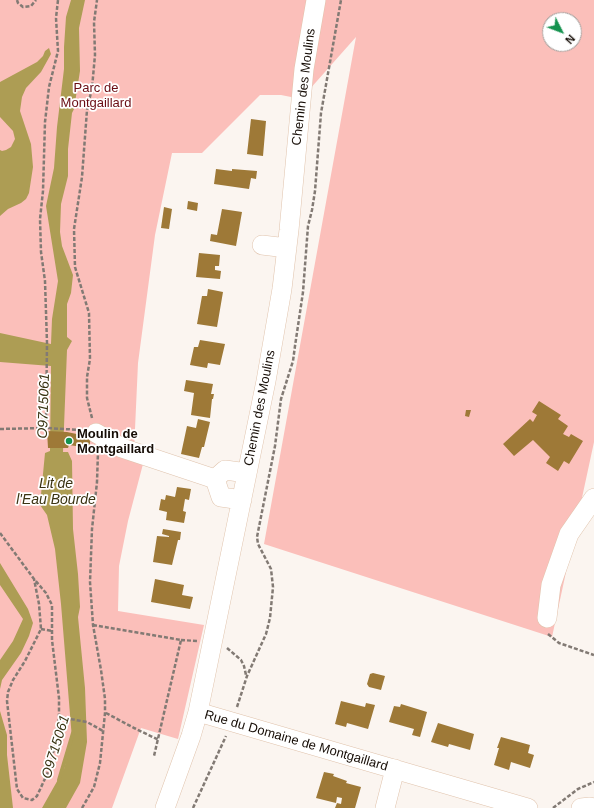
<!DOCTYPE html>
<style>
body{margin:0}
#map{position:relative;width:594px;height:808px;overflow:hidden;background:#fbf5f0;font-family:Helvetica,sans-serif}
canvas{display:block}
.north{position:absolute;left:542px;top:12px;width:40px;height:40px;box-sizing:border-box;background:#fff;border:1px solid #a19e9b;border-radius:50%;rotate:132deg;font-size:11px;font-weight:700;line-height:16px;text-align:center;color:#150c05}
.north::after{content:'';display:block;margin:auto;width:14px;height:18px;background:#14924f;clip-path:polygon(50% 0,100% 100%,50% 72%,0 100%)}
</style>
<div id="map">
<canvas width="594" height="808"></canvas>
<div class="north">N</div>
</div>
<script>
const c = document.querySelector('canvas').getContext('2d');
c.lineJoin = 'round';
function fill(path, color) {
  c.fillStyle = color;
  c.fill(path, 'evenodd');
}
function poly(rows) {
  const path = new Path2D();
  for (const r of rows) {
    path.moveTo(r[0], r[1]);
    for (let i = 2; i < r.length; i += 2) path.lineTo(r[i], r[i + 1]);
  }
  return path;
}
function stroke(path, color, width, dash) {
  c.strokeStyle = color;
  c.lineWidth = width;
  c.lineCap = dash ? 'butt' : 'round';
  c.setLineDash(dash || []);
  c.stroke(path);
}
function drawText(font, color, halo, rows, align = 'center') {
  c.font = font + ' Helvetica,sans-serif';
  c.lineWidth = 3.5;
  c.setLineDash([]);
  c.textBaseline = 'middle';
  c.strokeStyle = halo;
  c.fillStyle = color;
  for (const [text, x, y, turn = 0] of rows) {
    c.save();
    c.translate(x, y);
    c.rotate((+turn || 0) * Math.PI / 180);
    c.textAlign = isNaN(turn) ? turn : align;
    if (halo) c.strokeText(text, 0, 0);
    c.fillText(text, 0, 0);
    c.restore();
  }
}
const green = poly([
 [0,0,594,0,594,442,552,637,264,544,356,37,301,99,281,95,260,95,202,153,172,153,155,235,138,363,134,451,143,464,128,521,119,566,118,611,204,625,178,739,141,728,112,808,0,808],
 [550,20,574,20,574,44,550,44]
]);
const water = poly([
 [71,0,85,0,79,28,80,71,74,109,72,113,68,149,68,176,61,204,60,232,62,246,73,275,71,293,67,304,67,337,72,341,67,350,63,452,68,452,72,461,73,529,78,574,80,607,78,617,85,688,87,742,80,783,66,808,42,808,64,769,72,739,61,604,55,549,47,515,40,505,45,453,50,451,51,366,0,362,0,333,51,344,52,319,58,281,46,206,54,168,57,127,64,69,64,47,66,17],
 [49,48,51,54,41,72,26,88,22,97,20,111,31,144,33,167,29,193,26,199,21,203,8,209,0,216,0,150,2,151,6,150,11,147,15,139,13,131,0,117,0,82,37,62,43,56,45,51],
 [0,563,28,609,33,623,29,636,21,653,2,680,0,689,0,660,13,641,23,619,0,585],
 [0,711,7,735,7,755,13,808,0,808]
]);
const stream = poly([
 [59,780,73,733]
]);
const building = poly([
 [251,119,266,121,263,156,247,154],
 [216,169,232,171,232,169,257,171,256,179,251,178,249,189,214,184],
 [188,201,198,203,197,211,187,209],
 [164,207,172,209,169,229,161,228],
 [222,209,242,212,236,246,210,241,211,234,217,235],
 [199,253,220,255,219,266,215,266,215,270,221,271,220,279,196,277],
 [208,289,223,292,217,327,197,324,202,296,207,296],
 [200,340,225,344,220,365,208,363,207,368,190,365,194,347,198,347],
 [186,380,213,384,211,394,214,394,213,399,212,399,210,418,191,415,194,393,184,391],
 [539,401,561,415,558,419,568,426,563,434,569,437,571,434,583,441,569,464,564,461,558,471,546,463,550,457,533,440,514,456,503,444,530,419,533,422,537,415,532,412],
 [466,410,471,410,469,417,465,416],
 [198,419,210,422,204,447,202,447,199,458,181,454,187,426,196,428],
 [47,431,67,432,91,437,89,448,69,445,68,448,48,448],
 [177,487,191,489,189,500,185,499,183,511,186,512,184,523,166,520,167,512,159,510,161,499,165,500,166,495,175,497],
 [163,529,181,532,180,540,178,540,172,565,153,562,157,536,169,537,169,536,162,534],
 [155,579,184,585,182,595,193,597,190,609,151,602],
 [373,673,385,676,381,690,369,687,367,684,370,674],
 [341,701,365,707,366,703,375,705,368,729,347,723,346,727,335,724],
 [401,704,427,712,420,737,412,735,414,729,389,722,394,706,400,707],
 [438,723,474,734,470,750,449,744,448,747,431,742],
 [501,737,530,745,528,753,534,755,530,768,511,762,509,770,494,765,499,748,497,748],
 [324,772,334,774,333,776,347,781,346,783,361,787,355,808,335,808,337,803,341,804,342,798,337,797,336,803,316,798]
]);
const path = poly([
 [17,0,18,3,23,7,31,6,36,0],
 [92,418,87,398,87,377,90,359,89,313,75,267,74,229,82,177,87,110,92,88,95,55,94,22,97,0],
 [46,428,47,343,45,281,41,252,40,219,43,191,45,122,49,87,58,51,56,18,58,0],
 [0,429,46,428,81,430],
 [0,533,34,579,46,593,52,605,52,640,59,698,59,717,52,759,48,772,37,796,32,800,23,798,17,789,7,701,8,692,13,680,25,661,41,629,39,604,34,579],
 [93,625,181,640,154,756],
 [41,629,52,631],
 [548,634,559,643,594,655],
 [181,640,197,641],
 [227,648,241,660,244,666,246,675],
 [237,707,247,676,266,634,270,618,273,587,271,569,258,544,257,537,275,446,281,399,293,361,295,346,303,292,308,226,312,210,315,191,321,113,341,0],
 [106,713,134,728,159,740],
 [59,717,87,722,103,731],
 [82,808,94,787,100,763,105,713,105,699,101,670,93,625,90,582,92,529,97,482,98,452],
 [193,808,226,736],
 [553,808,578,789,594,782]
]);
const minor = poly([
 [262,245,287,248],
 [96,433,122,448,215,479],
 [242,500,221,497,215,479,225,470,247,473],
 [547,618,551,585,569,534,594,498],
 [198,712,528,808],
 [165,808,191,736,198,712,266,381,282,289,289,230,304,69,316,0],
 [385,808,395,769],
 [581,808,590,807,594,808]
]);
const markers = [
 [69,441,4,"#14924f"]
];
const streetNames = [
 ["Chemin des Moulins",304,87,-83],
 ["Chemin des Moulins",260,408,-79],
 ["Rue du Domaine de Montgaillard",296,741,16]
];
const parkNames = [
 ["Parc de",96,88],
 ["Montgaillard",96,103]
];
const poiNames = [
 ["Moulin de",77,434],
 ["Montgaillard",77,449]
];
const waterNames = [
 ["O9715061",44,406,-88],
 ["Lit de",56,484],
 ["l'Eau Bourde",56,500],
 ["O9715061",56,747,-73]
];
fill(green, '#fbbfba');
fill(water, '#ad9d54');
stroke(stream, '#ad9d54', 4);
fill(building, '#9e7937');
stroke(minor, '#e0c3ac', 20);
stroke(path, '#827a74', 2.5, [4, 2]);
stroke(minor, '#fff', 19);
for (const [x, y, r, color] of markers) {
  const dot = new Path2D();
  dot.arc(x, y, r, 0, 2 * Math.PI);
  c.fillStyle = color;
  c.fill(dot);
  stroke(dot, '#fff', 1.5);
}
drawText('13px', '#150c05', '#fff', streetNames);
drawText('13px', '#6a0d14', '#fff', parkNames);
drawText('bold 13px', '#150c05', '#fff', poiNames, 'left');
drawText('italic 14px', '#3a3312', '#fff', waterNames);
</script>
